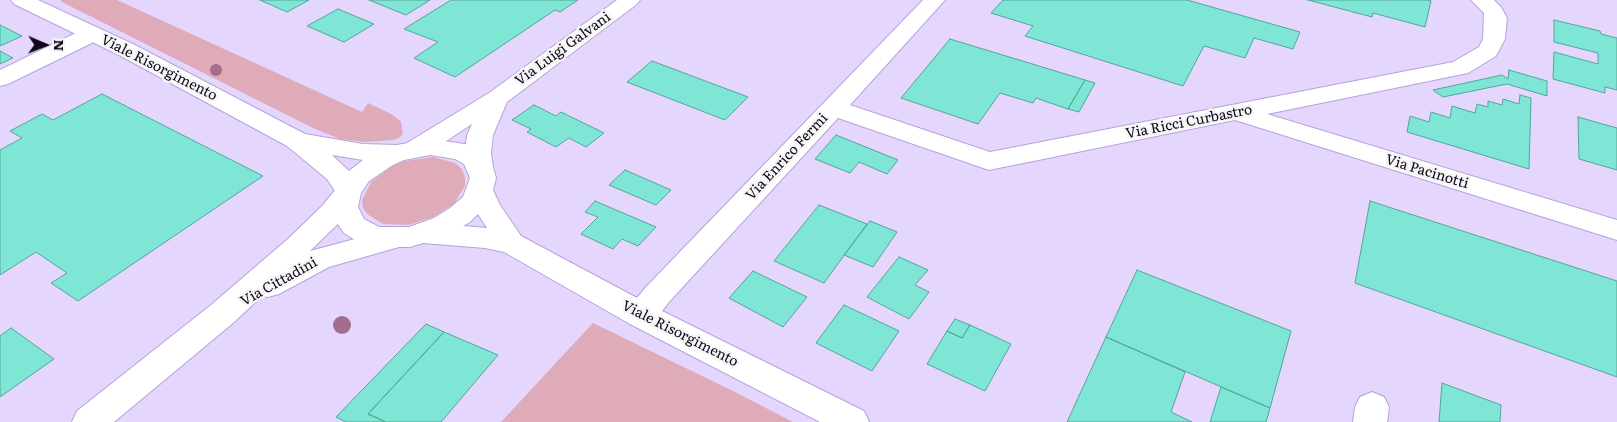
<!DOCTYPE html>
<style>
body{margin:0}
#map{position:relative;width:1617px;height:422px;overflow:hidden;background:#ede5fc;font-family:Literata,serif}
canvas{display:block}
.north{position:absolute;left:20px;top:20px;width:50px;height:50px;-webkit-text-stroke:4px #f6f6f6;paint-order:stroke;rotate:91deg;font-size:14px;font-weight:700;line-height:20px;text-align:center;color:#0f0719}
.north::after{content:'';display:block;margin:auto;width:18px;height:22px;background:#0f0719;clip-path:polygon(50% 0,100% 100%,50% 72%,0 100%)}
</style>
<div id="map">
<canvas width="1617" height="422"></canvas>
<div class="north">N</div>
</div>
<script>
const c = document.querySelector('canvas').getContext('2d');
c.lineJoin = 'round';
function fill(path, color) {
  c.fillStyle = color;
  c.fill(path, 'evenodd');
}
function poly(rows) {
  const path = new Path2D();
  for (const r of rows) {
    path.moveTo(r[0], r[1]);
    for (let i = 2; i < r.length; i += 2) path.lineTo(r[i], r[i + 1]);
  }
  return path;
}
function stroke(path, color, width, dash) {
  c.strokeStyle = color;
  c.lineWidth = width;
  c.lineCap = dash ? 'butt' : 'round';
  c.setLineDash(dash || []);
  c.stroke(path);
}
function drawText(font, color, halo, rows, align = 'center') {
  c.font = font + ' Literata,serif';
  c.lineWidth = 5;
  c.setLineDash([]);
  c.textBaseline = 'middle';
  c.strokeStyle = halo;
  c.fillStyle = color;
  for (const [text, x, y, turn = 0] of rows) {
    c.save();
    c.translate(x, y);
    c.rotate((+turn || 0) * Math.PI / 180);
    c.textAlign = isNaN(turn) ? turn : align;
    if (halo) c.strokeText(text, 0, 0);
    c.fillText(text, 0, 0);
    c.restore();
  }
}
const built = poly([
 [0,0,1617,0,1617,422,0,422]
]);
const green = poly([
 [62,0,117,0,362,112,368,103,393,115,401,122,403,134,399,138,393,140,365,142,340,139,313,128,60,1],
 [433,157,455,163,462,169,465,177,465,186,454,204,433,217,408,225,383,224,367,214,363,208,362,200,371,182,392,166,405,161],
 [593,323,735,392,793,422,501,422]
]);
const building = poly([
 [260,0,309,0,287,12,260,0],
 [369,0,430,0,406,15,369,0],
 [451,0,578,0,560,12,555,10,455,77,414,58,438,42,404,29,451,0],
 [1003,0,1187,0,1300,32,1293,49,1254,38,1245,58,1204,46,1183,86,1025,36,1033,26,991,13,1003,0],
 [1308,0,1427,0,1431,1,1425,27,1373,13,1372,17,1308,0],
 [338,9,374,24,344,42,307,26,338,9],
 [1554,20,1600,31,1601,34,1617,38,1617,90,1605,87,1605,93,1553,79,1554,52,1598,64,1598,53,1554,42,1554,20],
 [0,25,22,36,0,46,0,25],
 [950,39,1085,80,1068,109,1036,98,1033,103,1000,93,978,124,901,98,950,39],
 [0,51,13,58,0,64,0,51],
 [652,61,748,97,725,120,627,82,652,61],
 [1509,70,1547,81,1547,96,1507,84,1443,97,1433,90,1502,75,1508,79,1509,70],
 [1085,80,1095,83,1079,112,1068,109,1085,80],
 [102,94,263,176,78,301,51,283,67,273,36,252,0,275,0,150,22,138,10,131,42,114,53,120,102,94],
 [1520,95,1531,98,1529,169,1407,132,1410,116,1429,122,1431,112,1450,118,1452,106,1475,113,1477,104,1488,107,1488,101,1502,105,1503,99,1519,104,1520,95],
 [534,105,556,116,561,112,604,133,586,147,569,138,556,147,527,132,531,129,512,120,534,105],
 [1578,117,1617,128,1617,170,1579,159,1578,117],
 [836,135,898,160,887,174,859,162,850,173,815,159,836,135],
 [625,170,671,190,656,205,609,185,625,170],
 [595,201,656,227,638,246,622,239,613,249,581,234,598,217,585,212,595,201],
 [1370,201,1617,281,1617,377,1355,283,1370,201],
 [819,205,867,224,824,283,774,261,819,205],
 [870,221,897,232,873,267,844,255,870,221],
 [899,257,928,270,915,285,929,292,909,319,867,297,899,257],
 [1137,270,1291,331,1270,408,1106,337,1137,270],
 [753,271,807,297,783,327,729,298,753,271],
 [844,305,899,331,872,371,816,343,844,305],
 [955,319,970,325,962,338,947,331,955,319],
 [426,324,444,332,368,414,386,422,346,422,336,417,426,324],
 [970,325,1011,344,985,391,927,364,947,331,962,338,970,325],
 [11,328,54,359,0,397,0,336,11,328],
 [444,332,498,355,441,422,386,422,368,414,444,332],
 [1106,337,1185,372,1171,412,1192,422,1067,422,1106,337],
 [1442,383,1501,405,1500,422,1439,422,1442,383],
 [1221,387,1270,408,1266,422,1210,422,1221,387]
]);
const minor = poly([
 [617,0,640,0,637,4,507,102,493,135,491,153,493,167,489,173,480,176,471,173,467,167,465,153,467,135,472,124,425,155,416,157,407,155,403,149,407,143,489,93,617,0],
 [923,0,945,0,850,105,990,152,1453,62,1479,47,1483,39,1484,13,1471,0,1494,0,1501,7,1507,18,1505,39,1496,56,1468,73,1267,114,1617,220,1617,240,1235,120,989,170,838,118,669,302,652,324,641,327,630,324,626,315,630,306,647,286,923,0],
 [92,27,100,29,103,34,100,39,8,84,0,86,0,70,84,29,92,27],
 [346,187,356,189,360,196,342,220,310,251,396,228,406,231,410,238,406,245,329,267,279,294,268,297,262,296,233,323,114,422,72,422,77,411,211,305,289,238,322,206,336,189,346,187],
 [1372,392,1384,397,1389,407,1387,422,1353,422,1355,407,1360,397,1372,392]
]);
const primary = poly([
 [11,0,38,0,135,45,305,134,363,144,397,145,430,139,471,145,482,152,493,167,496,178,493,190,500,205,521,236,652,306,864,411,869,422,820,422,630,324,504,252,485,248,423,243,410,247,379,247,355,240,344,233,333,217,330,207,335,191,327,179,287,146,119,55,14,4,11,0],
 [332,155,363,160,349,171,332,155],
 [430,155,455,159,464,164,470,178,463,197,450,208,434,218,409,227,379,227,364,219,358,207,361,193,369,181,393,165,404,160,430,155],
 [478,214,487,228,463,226,470,222,478,214]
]);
const trees = [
 [216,70,6],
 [342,325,9]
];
const streetNames = [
 ["Via Luigi Galvani",563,49,-36],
 ["Viale Risorgimento",159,68,27],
 ["Via Ricci Curbastro",1189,122,-11],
 ["Via Enrico Fermi",787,157,-47],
 ["Via Pacinotti",1427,172,17],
 ["Via Cittadini",279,282,-29],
 ["Viale Risorgimento",680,334,27]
];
fill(built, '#e4d6fd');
fill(green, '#dfabb8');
fill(building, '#7fe5d4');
stroke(building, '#55a699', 1);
stroke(minor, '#b8a2da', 2);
stroke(primary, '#b8a2da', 2);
fill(minor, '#fff');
fill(primary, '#fff');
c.fillStyle = '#a46d8d';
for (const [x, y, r] of trees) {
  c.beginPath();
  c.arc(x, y, r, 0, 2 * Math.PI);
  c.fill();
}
drawText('14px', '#0f0719', '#f6f6f6', streetNames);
</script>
